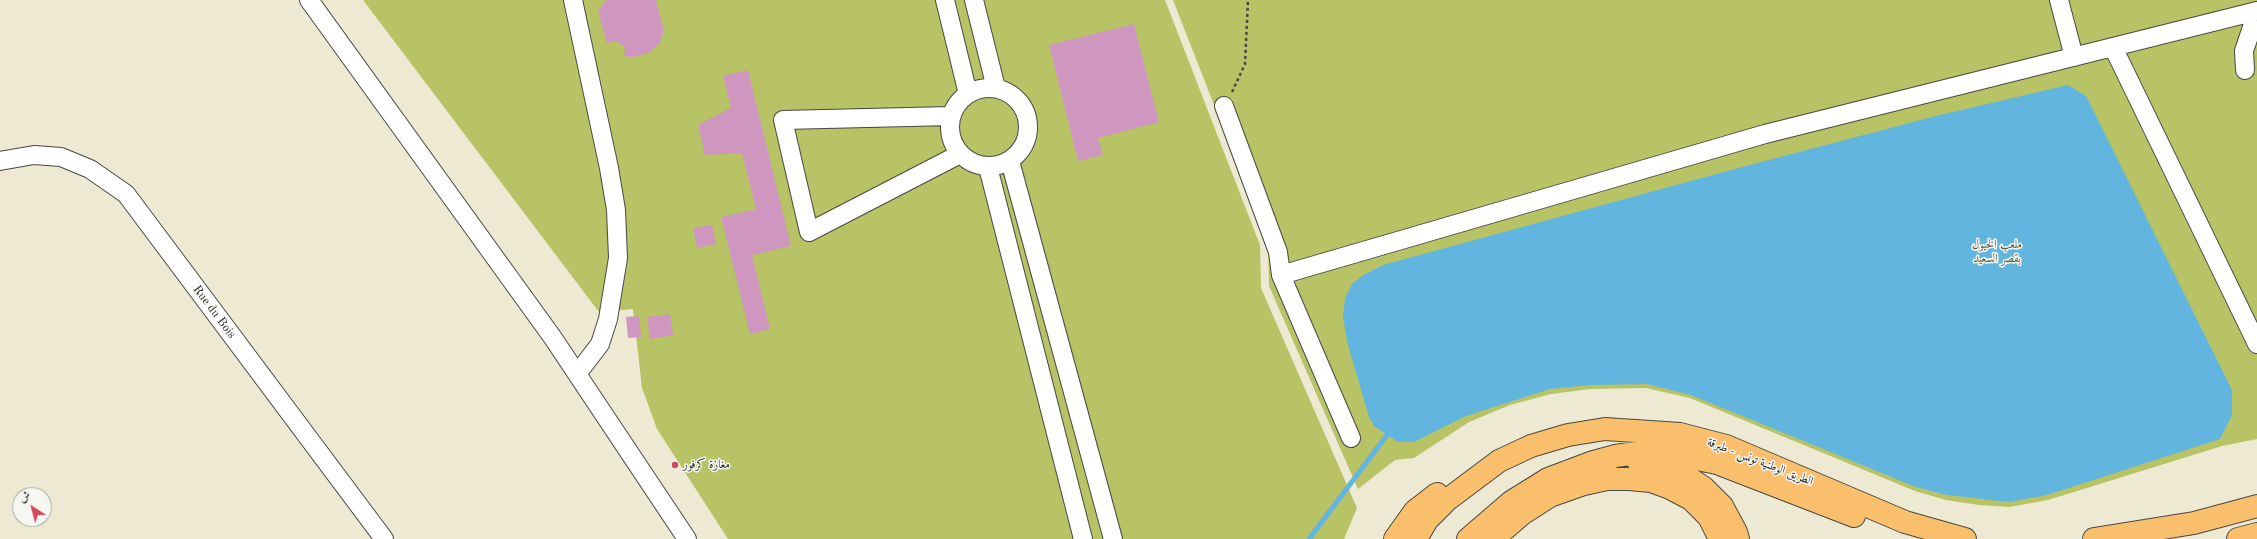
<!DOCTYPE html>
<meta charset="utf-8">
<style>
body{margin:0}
#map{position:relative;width:2257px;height:539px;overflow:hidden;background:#ede9d3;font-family:"Old Standard TT",Amiri,serif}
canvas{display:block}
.north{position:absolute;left:12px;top:487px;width:40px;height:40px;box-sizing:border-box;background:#f6f6f2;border:1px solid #a5a5a2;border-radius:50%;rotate:324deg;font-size:11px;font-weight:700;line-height:16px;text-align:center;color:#2b2b2b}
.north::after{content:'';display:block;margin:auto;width:14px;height:18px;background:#d1495b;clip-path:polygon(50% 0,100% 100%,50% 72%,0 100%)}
</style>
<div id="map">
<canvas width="2257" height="539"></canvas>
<div class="north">ش</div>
</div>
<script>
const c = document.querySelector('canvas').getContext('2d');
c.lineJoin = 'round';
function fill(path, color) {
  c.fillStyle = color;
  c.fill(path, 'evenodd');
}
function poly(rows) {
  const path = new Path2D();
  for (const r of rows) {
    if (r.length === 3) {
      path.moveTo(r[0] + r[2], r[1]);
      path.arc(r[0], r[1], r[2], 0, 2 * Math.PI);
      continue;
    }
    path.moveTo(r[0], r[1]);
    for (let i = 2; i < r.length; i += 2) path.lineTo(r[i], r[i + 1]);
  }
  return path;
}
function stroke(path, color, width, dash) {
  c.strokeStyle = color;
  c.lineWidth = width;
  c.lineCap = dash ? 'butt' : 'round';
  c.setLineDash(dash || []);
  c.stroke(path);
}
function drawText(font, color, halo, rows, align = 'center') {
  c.font = font + ' "Old Standard TT",Amiri,serif';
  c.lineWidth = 3;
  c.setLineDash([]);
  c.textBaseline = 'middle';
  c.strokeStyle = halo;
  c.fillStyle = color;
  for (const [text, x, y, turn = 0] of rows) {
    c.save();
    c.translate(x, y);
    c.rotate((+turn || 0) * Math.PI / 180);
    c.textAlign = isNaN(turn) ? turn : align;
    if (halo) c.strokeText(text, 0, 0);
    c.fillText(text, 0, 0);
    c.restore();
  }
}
const green = poly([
 [363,0,1165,0,1260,245,1261,288,1357,508,1344,539,728,539,657,429,642,388,633,309,599,312],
 [1173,0,2257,0,2257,439,2222,446,2048,500,2009,507,1979,505,1946,500,1915,491,1690,398,1646,388,1590,389,1551,394,1510,405,1469,422,1414,458,1395,460,1358,489,1269,286,1268,243]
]);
const water = poly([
 [2068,85,2086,96,2232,390,2232,415,2220,439,2047,495,2009,502,1947,495,1916,487,1691,395,1647,384,1590,385,1550,389,1466,416,1414,442,1398,442,1374,426,1369,417,1348,345,1343,318,1345,298,1352,284,1365,274,1383,265,1731,170,1936,116]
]);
const stream = poly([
 [1309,539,1387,435]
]);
const building = poly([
 [606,0,656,0,664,30,659,44,648,53,633,57,624,56,625,47,616,41,607,43,598,11],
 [1134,24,1159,122,1098,138,1103,155,1078,161,1049,45],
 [748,70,791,246,752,255,770,329,750,334,721,217,756,209,742,153,705,155,698,125,731,108,723,76],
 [712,225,716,244,697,248,693,228],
 [670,314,673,335,650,339,647,317],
 [639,316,641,337,628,338,626,317]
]);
const path = poly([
 [1232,92,1245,64,1248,0]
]);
const minor = poly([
 [309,0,553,338,687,539],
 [573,0,609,168,616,210,618,258,608,319,600,344,577,374],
 [945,0,968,94],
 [974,0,996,88],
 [2059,0,2074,57],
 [2113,47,2257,344],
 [2245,70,2244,51,2257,12],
 [989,127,39],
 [1224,106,1278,252,1281,275,1351,438],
 [951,116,783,120,809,232,960,154],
 [0,161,34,155,61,157,90,169,126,194,384,539],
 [1010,161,1113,539],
 [988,167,1083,539],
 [1281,275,1765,134,2257,11]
]);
const major = poly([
 [1593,462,1615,456,1644,452,1669,453,1692,458,1717,463,1854,516],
 [1639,463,1666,468,1686,476,1704,488,1722,506,1736,532,1738,539],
 [1395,539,1415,511,1437,494],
 [1416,539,1427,520,1447,500,1499,461,1531,446,1568,435,1605,429,1680,434,1726,446,1905,522,1965,539],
 [1468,539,1511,502,1548,479,1593,462,1607,462],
 [1493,539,1522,514,1550,496,1584,484,1607,479,1629,479,1651,481,1670,488,1691,499,1709,517,1720,539],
 [2094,539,2194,523,2257,506],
 [2238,539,2257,534]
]);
const markers = [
 [675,465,4,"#d1495b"]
];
const parkNames = [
 ["ملعب الخيول",1997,245],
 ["بقصر السعيد",1997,259]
];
const streetNames = [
 ["Rue du Bois",214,312,53],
 ["الطريق الوطنية تونس - طبرقة",1760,462,21]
];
const poiNames = [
 ["مغازة كرفور",683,465]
];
fill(green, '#b7c365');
fill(water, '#62b5de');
stroke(stream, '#62b5de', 5);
fill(building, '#cf96bf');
stroke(minor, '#484844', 20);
stroke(major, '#484844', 24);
stroke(path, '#484844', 2.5, [3, 3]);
stroke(minor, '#fff', 18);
stroke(major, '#f9bf6c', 22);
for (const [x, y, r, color] of markers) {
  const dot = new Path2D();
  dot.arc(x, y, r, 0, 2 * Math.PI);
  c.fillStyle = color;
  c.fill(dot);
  stroke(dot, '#f6f6f2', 1.5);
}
drawText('12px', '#55593c', '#f6f6f2', parkNames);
drawText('12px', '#2b2b2b', '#f6f6f2', streetNames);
drawText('12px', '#2b2b2b', '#f6f6f2', poiNames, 'left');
</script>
